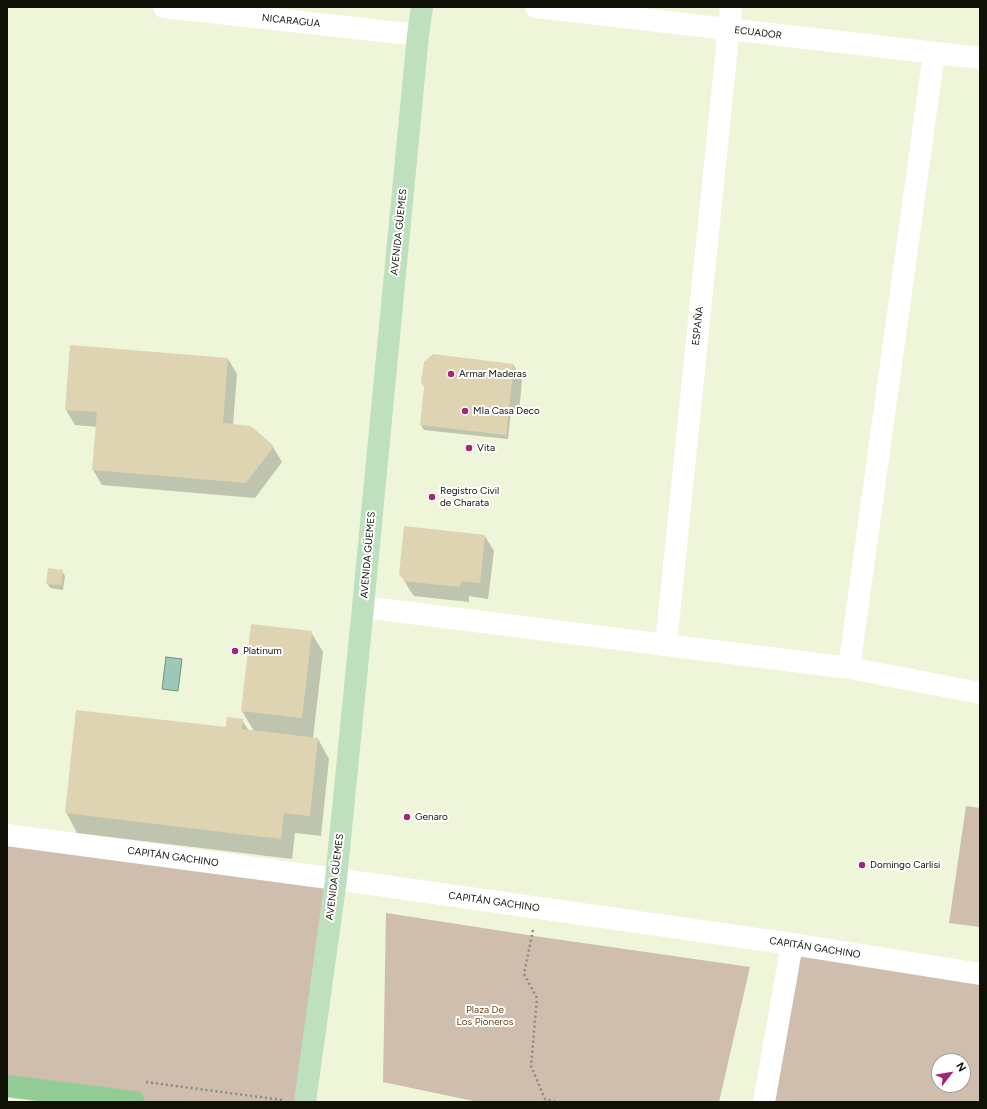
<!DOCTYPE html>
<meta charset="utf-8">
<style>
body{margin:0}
#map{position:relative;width:987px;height:1109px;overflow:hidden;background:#eef5d9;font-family:Figtree,sans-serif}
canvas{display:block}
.frame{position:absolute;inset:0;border:8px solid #0f1107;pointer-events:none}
.north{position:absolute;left:931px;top:1053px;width:40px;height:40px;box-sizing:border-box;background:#fff;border:1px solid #9fa09c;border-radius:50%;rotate:59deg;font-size:11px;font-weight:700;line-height:16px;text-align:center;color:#0f1107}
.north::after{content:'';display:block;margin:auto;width:14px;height:18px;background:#a32678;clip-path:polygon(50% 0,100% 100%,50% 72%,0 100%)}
</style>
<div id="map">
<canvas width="987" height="1109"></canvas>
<div class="frame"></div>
<div class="north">N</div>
</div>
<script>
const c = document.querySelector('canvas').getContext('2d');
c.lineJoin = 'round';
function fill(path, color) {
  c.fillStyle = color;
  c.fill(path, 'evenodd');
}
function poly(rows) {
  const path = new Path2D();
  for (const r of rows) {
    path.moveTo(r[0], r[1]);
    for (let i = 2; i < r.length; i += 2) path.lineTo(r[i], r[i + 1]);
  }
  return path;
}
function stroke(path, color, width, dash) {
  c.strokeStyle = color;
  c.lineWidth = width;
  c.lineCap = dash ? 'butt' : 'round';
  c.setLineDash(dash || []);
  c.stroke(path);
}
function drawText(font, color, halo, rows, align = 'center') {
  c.font = font + ' Figtree,sans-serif';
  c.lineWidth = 4;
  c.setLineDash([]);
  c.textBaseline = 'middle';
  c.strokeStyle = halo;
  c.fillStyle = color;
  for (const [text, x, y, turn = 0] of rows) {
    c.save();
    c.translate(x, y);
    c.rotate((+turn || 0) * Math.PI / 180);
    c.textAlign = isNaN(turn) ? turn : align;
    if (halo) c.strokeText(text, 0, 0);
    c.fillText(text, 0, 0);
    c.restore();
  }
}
const green = poly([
 [966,806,980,808,980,927,949,923],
 [7,835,336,879,305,1102,134,1102,7,1086],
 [386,913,541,937,750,967,719,1102,478,1102,383,1082],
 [792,944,980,974,980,1102,764,1102],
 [939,1061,963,1061,963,1085,939,1085]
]);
const water = poly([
 [166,657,182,659,178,691,162,689,166,657]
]);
const shadow = poly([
 [228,359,237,374,233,425,273,447,282,462,255,498,102,485,93,470,97,427,75,425,66,410],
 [513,364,522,380,519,413,511,412,508,439,424,430,421,425],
 [485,536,494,551,488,599,469,596,469,602,414,596,409,589,400,573],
 [62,571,65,576,63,590,50,588,47,583],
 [311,632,323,652,313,738,318,739,329,759,321,836,295,833,292,859,77,833,66,812,242,720,249,731,254,731,242,711]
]);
const building = poly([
 [70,345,228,358,223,423,251,426,274,446,246,483,92,470,97,412,65,410],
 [433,354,514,364,506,435,420,425,424,387,421,382,424,362],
 [404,526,485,535,480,583,461,581,460,587,404,581,399,574],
 [48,568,63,570,61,585,46,584],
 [251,624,312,631,302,718,241,711],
 [76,710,226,727,227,717,243,719,242,729,318,738,310,816,284,813,281,839,65,813]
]);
const path = poly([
 [533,930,524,974,537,998,531,1066,545,1099,556,1102],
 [146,1082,282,1100]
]);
const minor = poly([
 [164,7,418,35],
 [536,7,980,58],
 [363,607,849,668,980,693],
 [666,644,731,7],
 [849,668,934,53],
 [7,835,336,879,792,944,980,974],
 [764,1102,792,944]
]);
const major = poly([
 [305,1102,336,879,363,607,418,35,422,7]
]);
const highway = poly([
 [7,1086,134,1102]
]);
const markers = [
 [451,374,4,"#a32678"],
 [465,411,4,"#a32678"],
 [469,448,4,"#a32678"],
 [432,497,4,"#a32678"],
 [235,651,4,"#a32678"],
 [407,817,4,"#a32678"],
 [862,865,4,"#a32678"]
];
const streetNames = [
 ["NICARAGUA",291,21,6],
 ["ECUADOR",758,33,7],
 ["AVENIDA GÜEMES",399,232,-84],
 ["ESPAÑA",698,326,-84],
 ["AVENIDA GÜEMES",368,555,-85],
 ["CAPITÁN GACHINO",173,857,8],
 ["AVENIDA GÜEMES",335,877,-83],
 ["CAPITÁN GACHINO",494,902,8],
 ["CAPITÁN GACHINO",815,948,9]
];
const poiNames = [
 ["Armar Maderas",459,374],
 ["MIa Casa Deco",473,411],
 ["Vita",477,448],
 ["Registro Civil",440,491],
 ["de Charata",440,503],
 ["Platinum",243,651],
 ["Genaro",415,817],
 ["Domingo Carlisi",870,865]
];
const parkNames = [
 ["Plaza De",485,1010],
 ["Los Pioneros",485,1022]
];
fill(green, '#cfbeae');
fill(water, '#9dc7b9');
stroke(water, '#729084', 1);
fill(shadow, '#0003');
fill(building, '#dfd4b1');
stroke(path, '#878c78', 2.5, [2, 3]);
stroke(minor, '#fff', 22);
stroke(major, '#bee0bf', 22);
stroke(highway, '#92cb94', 22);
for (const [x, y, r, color] of markers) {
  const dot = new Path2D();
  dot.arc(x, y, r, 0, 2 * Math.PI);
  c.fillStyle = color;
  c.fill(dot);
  stroke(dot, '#fff', 1.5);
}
drawText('10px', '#0f1107', '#fff', streetNames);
drawText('10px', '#0f1107', '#fff', poiNames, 'left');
drawText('10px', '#6d461b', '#fff', parkNames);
</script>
